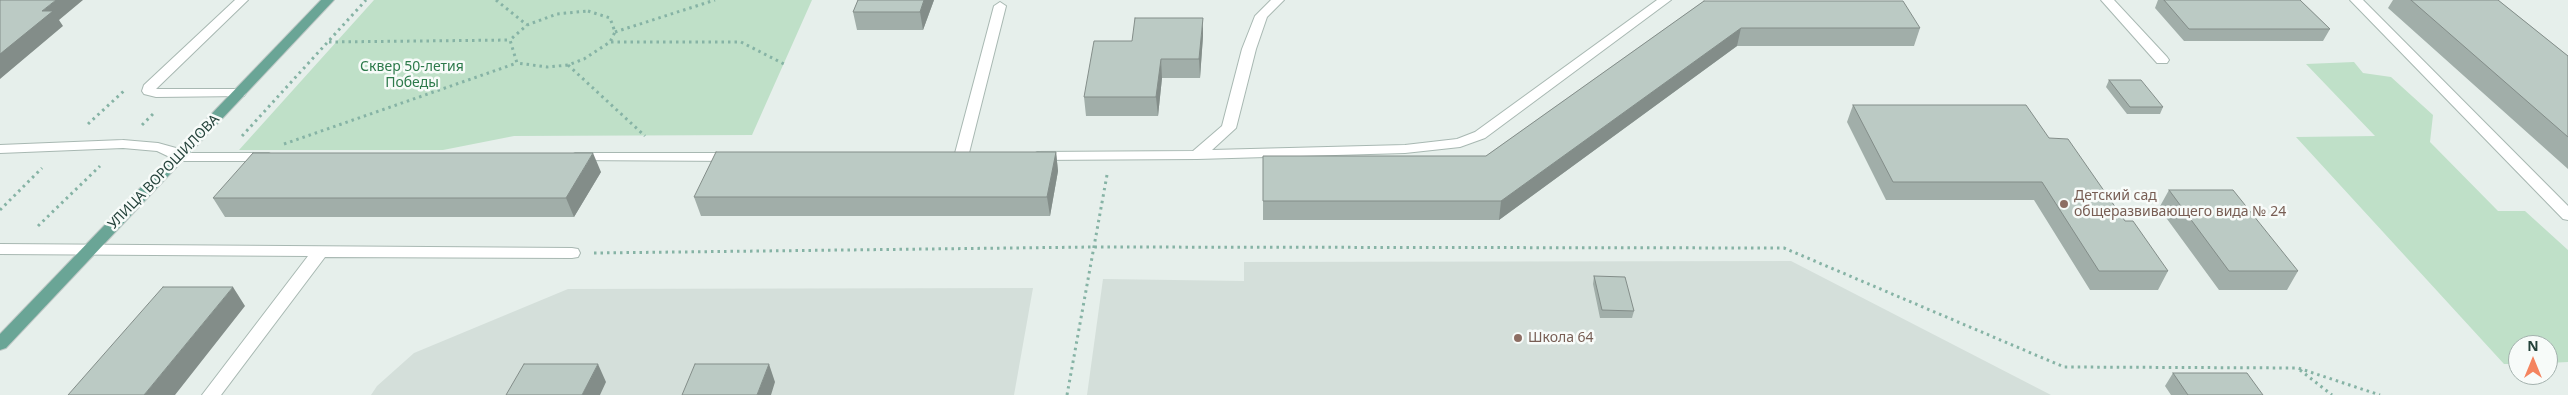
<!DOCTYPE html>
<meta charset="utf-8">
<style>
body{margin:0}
#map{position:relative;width:2568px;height:395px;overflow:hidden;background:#e6efeb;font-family:"Noto Sans",sans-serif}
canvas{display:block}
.north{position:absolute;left:2508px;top:335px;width:50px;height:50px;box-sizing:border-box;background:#f7fbf9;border:1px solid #a3b1ad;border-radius:50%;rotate:0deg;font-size:14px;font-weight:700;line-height:20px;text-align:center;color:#24423a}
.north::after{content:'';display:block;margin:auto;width:18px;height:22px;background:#f4845f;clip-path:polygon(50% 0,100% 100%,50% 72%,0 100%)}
</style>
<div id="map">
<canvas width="2568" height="395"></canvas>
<div class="north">N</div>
</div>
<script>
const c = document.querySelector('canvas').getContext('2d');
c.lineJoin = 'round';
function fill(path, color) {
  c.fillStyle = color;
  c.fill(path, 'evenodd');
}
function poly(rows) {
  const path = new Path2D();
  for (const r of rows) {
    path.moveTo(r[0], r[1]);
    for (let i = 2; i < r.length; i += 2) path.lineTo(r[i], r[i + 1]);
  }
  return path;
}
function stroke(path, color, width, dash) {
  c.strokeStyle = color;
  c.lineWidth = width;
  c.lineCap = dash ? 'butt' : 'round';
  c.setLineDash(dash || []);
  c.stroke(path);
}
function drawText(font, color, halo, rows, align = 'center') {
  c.font = font + ' "Noto Sans",sans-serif';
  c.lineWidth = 5;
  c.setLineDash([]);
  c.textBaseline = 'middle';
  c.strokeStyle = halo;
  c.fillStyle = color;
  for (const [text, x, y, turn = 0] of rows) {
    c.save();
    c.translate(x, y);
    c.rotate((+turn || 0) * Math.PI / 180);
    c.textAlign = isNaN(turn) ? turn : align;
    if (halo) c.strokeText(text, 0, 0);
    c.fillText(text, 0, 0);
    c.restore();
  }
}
const built = poly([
 [1791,261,2051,395,1087,395,1103,279,1244,281,1244,262],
 [1033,288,1014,395,371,395,377,386,414,353,568,289]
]);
const green = poly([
 [374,0,812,0,752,135,514,136,443,150,239,150],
 [2354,62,2363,73,2391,77,2433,115,2430,142,2498,211,2525,211,2568,250,2568,362,2548,363,2548,345,2518,345,2518,364,2504,364,2296,137,2375,136,2306,64]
]);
const path = poly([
 [496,0,527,25],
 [588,11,610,18,615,32,610,42,584,59,568,65,547,67,517,63,510,40,527,25,557,14,588,11],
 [615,32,715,0],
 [329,42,510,40],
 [611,42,741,42,784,64],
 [568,65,645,136],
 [88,124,126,89],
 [142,125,153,114],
 [242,136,366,0],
 [284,144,517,63],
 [0,210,42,168],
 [38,226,100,166],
 [594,253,1094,247,1784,248,2064,367,2298,368,2380,395],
 [2300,370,2332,395],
 [1067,395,1107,175]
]);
const minor = poly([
 [235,0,248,0,156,89,239,89,246,93,244,96,156,97,144,94,142,91,144,85,235,0],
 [1271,0,1284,0,1267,17,1256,49,1236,128,1212,150,1405,145,1457,139,1475,132,1657,0,1671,0,1485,138,1460,147,1405,153,1197,159,1037,160,1030,156,1037,152,1193,151,1222,126,1242,49,1255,16,1271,0],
 [2101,0,2114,0,2167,57,2169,60,2167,63,2157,63,2101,0],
 [2350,0,2363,0,2568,206,2568,220,2563,219,2350,0],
 [1000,2,1006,6,968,157,966,160,956,160,954,157,994,6,1000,2],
 [123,140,158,143,176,148,182,153,269,153,276,157,269,161,178,161,157,151,123,148,0,153,0,145,123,140],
 [575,153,734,153,741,157,734,161,570,160,568,157,575,153],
 [0,244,572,248,578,249,580,253,578,257,572,258,325,257,221,395,202,395,308,256,0,254,0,244]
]);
const major = poly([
 [321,0,334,0,6,348,0,350,0,334,321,0]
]);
const wall = poly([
 [858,0,934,0,923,30,857,30,853,12],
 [2158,0,2300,0,2330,29,2323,41,2184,41,2155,8],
 [2393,0,2498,0,2568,56,2568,169,2388,8],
 [1704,1,1920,28,1914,46,1737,46,1499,220,1263,220,1263,201,1486,156],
 [1203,36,1200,78,1162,78,1158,116,1086,116,1084,97,1132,41],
 [2109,80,2163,107,2160,114,2127,114,2106,87],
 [1853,105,2049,138,2125,221,2168,271,2158,290,2090,290,2034,200,1886,200,1847,122],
 [1056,152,1058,171,1050,216,701,216,694,197],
 [601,172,574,217,225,217,213,198],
 [2169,190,2298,271,2287,290,2219,290,2159,208],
 [1594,276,1634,311,1632,318,1600,318,1593,284],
 [2173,373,2263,395,2171,395,2165,386]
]);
const shadedWall = poly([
 [56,0,83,0,59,20,63,26,0,79,0,54,42,11],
 [924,0,934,0,923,30,920,12],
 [1203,18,1203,36,1200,78,1199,59],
 [1741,28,1737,46,1499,220,1501,201],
 [1161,59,1162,78,1158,116,1156,97],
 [1056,152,1058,171,1050,216,1047,197],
 [593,153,601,172,574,217,566,198],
 [233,287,245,306,175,395,144,395],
 [598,364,606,382,600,395,582,395],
 [769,364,775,382,771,395,757,395]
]);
const building = poly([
 [0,0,56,0,42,11,53,11,0,54,0,0],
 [858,0,924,0,920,12,853,12,858,0],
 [2164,0,2300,0,2330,29,2189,29,2164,0],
 [2411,0,2498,0,2568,56,2568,137,2411,0],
 [1704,1,1903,1,1920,28,1741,28,1501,201,1263,201,1263,156,1486,156,1704,1],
 [1135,18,1203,18,1199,59,1161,59,1156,97,1084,97,1094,41,1132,41,1135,18],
 [2109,80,2141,80,2163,107,2130,107,2109,80],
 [1853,105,2026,105,2049,138,2068,139,2125,221,2133,221,2168,271,2099,271,2042,182,1893,182,1853,105],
 [716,152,1056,152,1047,197,694,197,716,152],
 [253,153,593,153,566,198,213,198,253,153],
 [2169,190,2233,190,2298,271,2229,271,2169,190],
 [1594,276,1625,277,1634,311,1602,310,1594,276],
 [163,287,233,287,144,395,68,395,163,287],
 [524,364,598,364,582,395,506,395,524,364],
 [695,364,769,364,757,395,682,395,695,364],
 [2173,373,2247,373,2263,395,2188,395,2173,373]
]);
const markers = [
 [2064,204,5,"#8d6e63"],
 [1518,338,5,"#8d6e63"]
];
const parkNames = [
 ["Сквер 50-летия",412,67],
 ["Победы",412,83]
];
const streetNames = [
 ["УЛИЦА ВОРОШИЛОВА",164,172,-46]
];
const educationNames = [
 ["Детский сад",2074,196],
 ["общеразвивающего вида № 24",2074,212],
 ["Школа 64",1528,338]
];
fill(built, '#d4dfda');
fill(green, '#bfe0c8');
stroke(minor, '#a8b8b2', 2);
stroke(major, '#c2cac8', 2);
stroke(path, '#86b3a5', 3, [2.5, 4]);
fill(minor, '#fff');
fill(major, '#6aa596');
fill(wall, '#a1aea9');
fill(shadedWall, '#838d89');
fill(building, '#bbcac4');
stroke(building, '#838d89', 1);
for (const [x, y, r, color] of markers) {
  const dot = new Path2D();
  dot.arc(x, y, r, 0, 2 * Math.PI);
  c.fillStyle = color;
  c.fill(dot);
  stroke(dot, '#f7fbf9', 2);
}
drawText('14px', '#2d7a4b', '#f7fbf9', parkNames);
drawText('14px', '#24423a', '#f7fbf9', streetNames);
drawText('14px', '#785e54', '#f7fbf9', educationNames, 'left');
</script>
